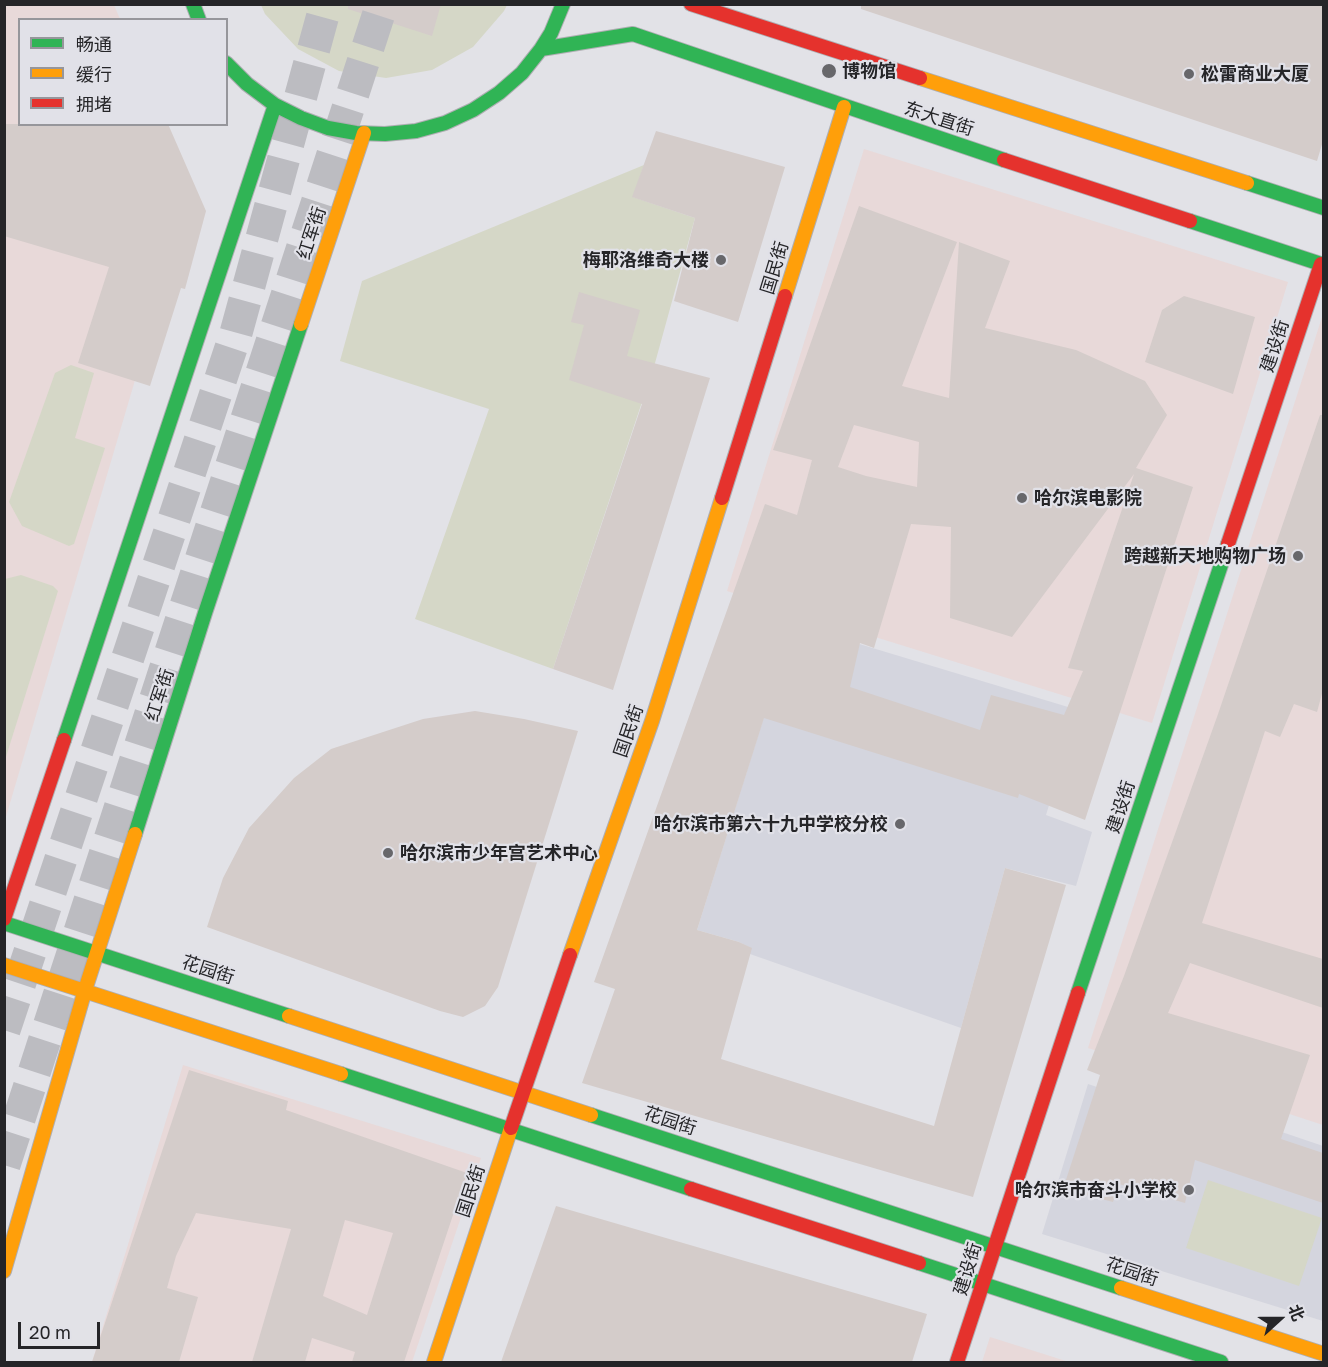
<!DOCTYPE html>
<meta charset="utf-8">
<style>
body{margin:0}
#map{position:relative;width:1328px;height:1367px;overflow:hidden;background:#e2e2e7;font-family:"Golos Text","Noto Sans SC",sans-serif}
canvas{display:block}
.frame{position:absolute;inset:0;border:6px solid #252528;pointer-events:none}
.legend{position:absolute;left:18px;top:18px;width:210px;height:108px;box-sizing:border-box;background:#e1e1e8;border:2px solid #96969b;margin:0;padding:8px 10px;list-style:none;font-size:18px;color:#252528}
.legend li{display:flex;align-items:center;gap:12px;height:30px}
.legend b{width:30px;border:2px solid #96969b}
.north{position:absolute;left:1250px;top:1289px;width:60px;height:60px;-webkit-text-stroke:4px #e1e1e8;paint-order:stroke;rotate:69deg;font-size:16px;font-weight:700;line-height:24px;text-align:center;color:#252528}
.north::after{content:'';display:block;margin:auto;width:21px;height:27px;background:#252528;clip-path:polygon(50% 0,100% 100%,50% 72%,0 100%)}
.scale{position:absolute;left:18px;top:1322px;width:82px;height:27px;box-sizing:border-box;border:3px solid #252528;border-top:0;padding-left:8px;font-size:18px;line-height:21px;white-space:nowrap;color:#252528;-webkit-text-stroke:4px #e1e1e8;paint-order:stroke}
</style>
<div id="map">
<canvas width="1328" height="1367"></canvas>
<div class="frame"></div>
<ul class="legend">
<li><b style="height:8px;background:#30b455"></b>畅通</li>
<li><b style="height:8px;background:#ff9f0a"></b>缓行</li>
<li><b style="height:8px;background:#e5322d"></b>拥堵</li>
</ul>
<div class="north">北</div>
<div class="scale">20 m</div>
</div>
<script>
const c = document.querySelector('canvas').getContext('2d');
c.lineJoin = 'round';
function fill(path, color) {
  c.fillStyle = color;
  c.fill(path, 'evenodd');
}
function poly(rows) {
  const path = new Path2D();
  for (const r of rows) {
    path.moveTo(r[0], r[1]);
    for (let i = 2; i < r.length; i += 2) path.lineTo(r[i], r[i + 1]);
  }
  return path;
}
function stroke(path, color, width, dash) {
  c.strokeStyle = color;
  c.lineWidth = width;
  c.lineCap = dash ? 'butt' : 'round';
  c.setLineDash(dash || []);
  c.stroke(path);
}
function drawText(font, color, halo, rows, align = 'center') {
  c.font = font + ' "Golos Text","Noto Sans SC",sans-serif';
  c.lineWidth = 4.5;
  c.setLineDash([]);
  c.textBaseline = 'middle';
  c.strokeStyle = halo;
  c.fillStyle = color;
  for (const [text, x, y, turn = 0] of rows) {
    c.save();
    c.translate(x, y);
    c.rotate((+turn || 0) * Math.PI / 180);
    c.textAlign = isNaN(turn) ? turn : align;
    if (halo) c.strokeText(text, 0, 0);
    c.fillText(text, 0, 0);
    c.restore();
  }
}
const commercial = poly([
 [5,5,114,5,120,19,20,20,20,124,193,184,5,820],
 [864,149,1288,282,1152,723,727,591],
 [1323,314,1323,1125,1088,1048],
 [183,1065,481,1158,412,1362,92,1362],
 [990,1337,1069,1362,982,1362]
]);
const built = poly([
 [793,624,1078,710,1046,815,1092,832,1076,886,1005,868,961,1028,750,954,749,947,739,942,697,930],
 [1088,1084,1160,1108,1167,1093,1323,1146,1323,1321,1042,1234]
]);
const green = poly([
 [261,5,507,5,504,11,473,47,432,70,386,78,339,71,298,49,265,14],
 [644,165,633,197,695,218,655,363,553,669,415,619,489,409,340,361,362,281],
 [71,365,94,373,75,438,105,448,74,544,69,546,22,526,9,502,55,373],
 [21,575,53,586,58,591,5,760,5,579],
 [1208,1180,1322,1218,1299,1286,1186,1248]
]);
const building = poly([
 [348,4,441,4,432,36,348,9],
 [861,4,1323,4,1323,141,1317,161,861,9],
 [4,124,168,124,206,211,185,289,181,288,150,386,78,363,109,267,4,236],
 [656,131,785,167,738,322,674,301,695,218,632,197],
 [859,206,957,242,902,386,949,398,959,242,1010,261,985,328,1076,350,1145,381,1167,415,1136,468,1193,487,1085,820,1019,794,1018,798,764,718,697,930,739,942,752,948,721,1059,934,1126,1005,868,1066,885,973,1197,582,1083,615,989,594,982,765,504,797,515,812,460,773,450],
 [854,425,919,442,917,487,866,476,838,467],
 [1134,474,1068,668,1083,671,1064,715,991,695,980,730,850,687,860,643,874,648,911,524,951,527,950,618,1012,637],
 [579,292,640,310,627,356,710,378,613,690,553,669,642,404,569,380,584,325,571,322],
 [1184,296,1255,317,1233,394,1145,362,1162,310],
 [1320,415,1323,415,1323,690,1317,712,1294,704,1280,737,1265,731,1202,923,1323,959,1323,1008,1190,963,1168,1013,1310,1055,1281,1139,1323,1153,1323,1203,1195,1160,1185,1203,1119,1184,1113,1202,1063,1189,1100,1075,1087,1070,1124,976,1217,717],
 [475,711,524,719,578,731,498,987,485,1006,463,1017,440,1011,207,927,223,878,249,828,294,778,331,749,423,719],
 [189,1070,288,1101,286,1110,467,1173,404,1362,352,1362,355,1352,312,1338,305,1362,252,1362,291,1229,196,1213,176,1256,167,1288,198,1297,179,1362,92,1362],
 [345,1220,393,1233,367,1315,323,1296],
 [556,1206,927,1314,912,1362,501,1362]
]);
const primaryTunnel = poly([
 [4,1030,236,333,326,4],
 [4,1165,382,4]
]);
const fast = poly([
 [193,4,199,20],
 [541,49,633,34,1004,160],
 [226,63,247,84,275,105,301,118,328,128,356,133,385,134,416,131,445,123,473,110,499,93,522,73,541,49,551,33,563,4],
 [1247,183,1324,208],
 [1190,221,1324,265],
 [64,740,275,105],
 [135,834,205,613,301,324],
 [4,923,289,1016],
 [1078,993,1228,544],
 [341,1074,691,1189],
 [591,1115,1121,1288],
 [919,1263,1221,1362]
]);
const slow = poly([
 [920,78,1247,183],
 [785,296,844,107],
 [301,324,364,133],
 [570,955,652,721,722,498],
 [4,965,341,1074],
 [289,1016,591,1115],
 [4,1271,85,990,135,834],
 [1121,1288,1324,1354],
 [434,1362,511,1128]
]);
const jam = poly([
 [691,4,920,78],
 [1004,160,1190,221],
 [722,498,785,296],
 [1228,544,1321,264],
 [4,919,64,740],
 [511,1128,570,955],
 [691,1189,919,1263],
 [957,1362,1078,993]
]);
const markers = [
 [829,71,8,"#67676b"],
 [1189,74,6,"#67676b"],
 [721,260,6,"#67676b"],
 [1022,498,6,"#67676b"],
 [1298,556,6,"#67676b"],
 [900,824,6,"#67676b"],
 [388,853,6,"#67676b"],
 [1189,1190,6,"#67676b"]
];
const poiNames = [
 ["博物馆",842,71],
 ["松雷商业大厦",1201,74],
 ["梅耶洛维奇大楼",709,260,"right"],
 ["哈尔滨电影院",1034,498],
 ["跨越新天地购物广场",1286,556,"right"],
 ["哈尔滨市第六十九中学校分校",888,824,"right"],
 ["哈尔滨市少年宫艺术中心",400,853],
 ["哈尔滨市奋斗小学校",1177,1190,"right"]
];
const streetNames = [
 ["东大直街",939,119,18],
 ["红军街",312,233,-72],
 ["国民街",775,268,-73],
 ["建设街",1275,346,-72],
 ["红军街",160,695,-72],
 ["国民街",629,731,-71],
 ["建设街",1121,807,-72],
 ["花园街",208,970,18],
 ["花园街",670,1121,18],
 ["国民街",471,1191,-72],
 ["建设街",968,1269,-73],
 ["花园街",1132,1272,18]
];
fill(commercial, '#e8d9d9');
fill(built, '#d4d5de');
fill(green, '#d5d7c7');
fill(building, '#d4ccca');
stroke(primaryTunnel, '#bcbcc1', 33, [33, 16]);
stroke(fast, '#aeaeb2', 16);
stroke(slow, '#aeaeb2', 16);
stroke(jam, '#aeaeb2', 16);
stroke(fast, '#30b455', 14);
stroke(slow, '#ff9f0a', 14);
stroke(jam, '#e5322d', 14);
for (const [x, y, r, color] of markers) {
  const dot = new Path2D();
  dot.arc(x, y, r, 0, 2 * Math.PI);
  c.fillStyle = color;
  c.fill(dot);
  stroke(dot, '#e1e1e8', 2);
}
drawText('bold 18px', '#252528', '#e1e1e8', poiNames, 'left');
drawText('18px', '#252528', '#e1e1e8', streetNames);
</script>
